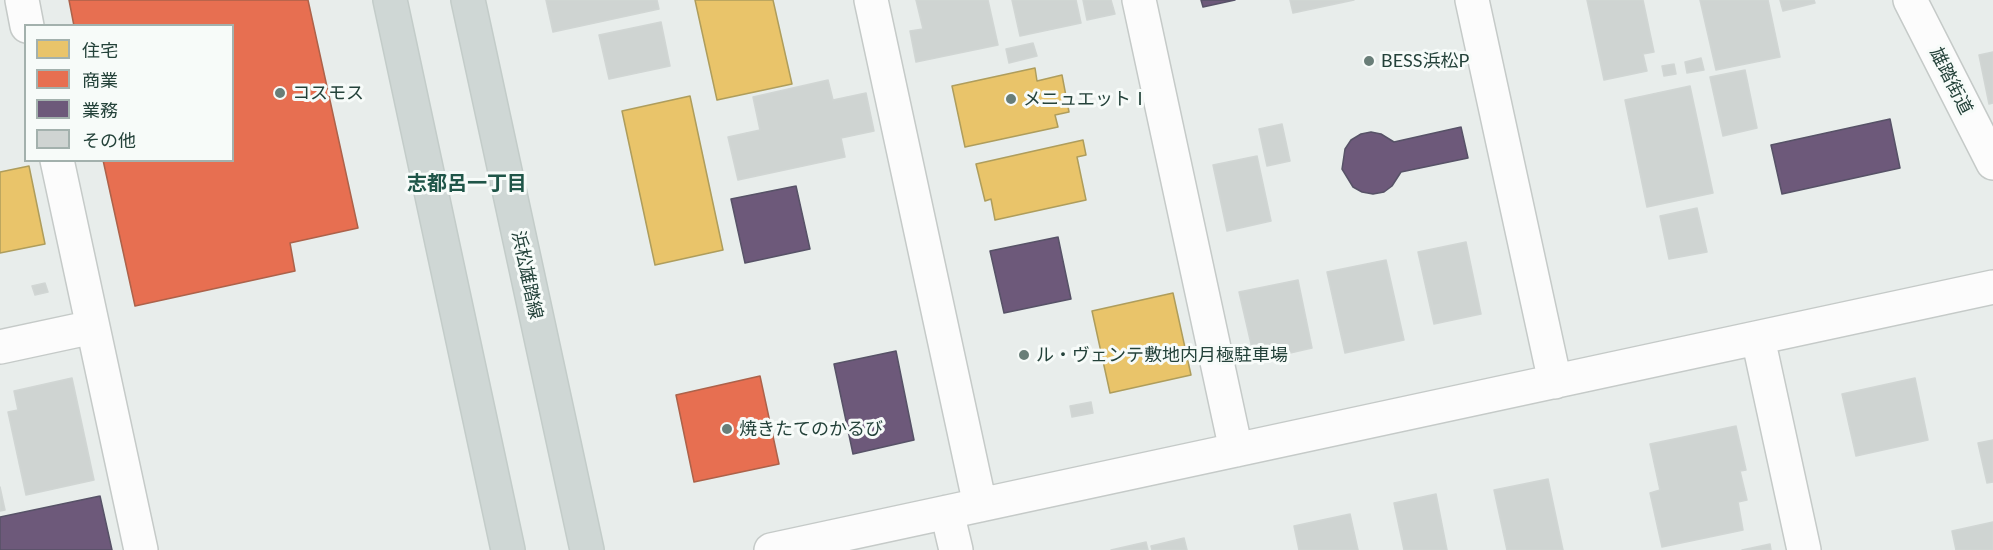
<!DOCTYPE html>
<meta charset="utf-8">
<style>
body{margin:0}
#map{position:relative;width:1993px;height:550px;overflow:hidden;background:#e8edeb;font-family:Lato,"Noto Sans JP",sans-serif}
canvas{display:block}
.legend{position:absolute;left:24px;top:24px;width:210px;height:138px;box-sizing:border-box;background:#f7fbf9;border:2px solid #a3b1ad;margin:0;padding:8px 10px;list-style:none;font-size:18px;color:#24423a}
.legend li{display:flex;align-items:center;gap:12px;height:30px}
.legend b{width:30px;border:2px solid #a3b1ad}
</style>
<div id="map">
<canvas width="1993" height="550"></canvas>
<ul class="legend">
<li><b style="height:16px;background:#e9c46a"></b>住宅</li>
<li><b style="height:16px;background:#e76f51"></b>商業</li>
<li><b style="height:16px;background:#6d597a"></b>業務</li>
<li><b style="height:16px;background:#cfd4d2"></b>その他</li>
</ul>
</div>
<script>
const c = document.querySelector('canvas').getContext('2d');
c.lineJoin = 'round';
function fill(path, color) {
  c.fillStyle = color;
  c.fill(path, 'evenodd');
}
function poly(rows) {
  const path = new Path2D();
  for (const r of rows) {
    path.moveTo(r[0], r[1]);
    for (let i = 2; i < r.length; i += 2) path.lineTo(r[i], r[i + 1]);
  }
  return path;
}
function stroke(path, color, width, dash) {
  c.strokeStyle = color;
  c.lineWidth = width;
  c.lineCap = dash ? 'butt' : 'round';
  c.setLineDash(dash || []);
  c.stroke(path);
}
function drawText(font, color, halo, rows, align = 'center') {
  c.font = font + ' Lato,"Noto Sans JP",sans-serif';
  c.lineWidth = 6;
  c.setLineDash([]);
  c.textBaseline = 'middle';
  c.strokeStyle = halo;
  c.fillStyle = color;
  for (const [text, x, y, turn = 0] of rows) {
    c.save();
    c.translate(x, y);
    c.rotate((+turn || 0) * Math.PI / 180);
    c.textAlign = isNaN(turn) ? turn : align;
    if (halo) c.strokeText(text, 0, 0);
    c.fillText(text, 0, 0);
    c.restore();
  }
}
const homes = poly([
 [695,0,773,0,792,84,717,100,695,0],
 [1035,68,1037,81,1062,75,1069,112,1055,115,1058,127,965,147,952,86,1035,68],
 [690,96,723,250,655,265,622,111,690,96],
 [1083,140,1086,155,1077,157,1086,200,995,220,991,199,985,201,976,164,1083,140],
 [29,166,45,244,0,253,0,172,29,166],
 [1173,293,1191,375,1110,393,1092,311,1173,293]
]);
const shops = poly([
 [69,0,308,0,358,228,290,243,295,271,135,306,103,160,232,160,232,26,74,26,69,0],
 [760,376,779,464,694,482,676,395,760,376]
]);
const offices = poly([
 [1201,0,1235,0,1203,7,1201,0],
 [1890,119,1900,168,1782,194,1771,145,1890,119],
 [1461,127,1468,158,1401,172,1392,186,1384,192,1373,194,1362,192,1353,187,1342,169,1345,149,1351,140,1361,134,1371,132,1381,134,1394,142,1461,127],
 [796,186,810,249,745,263,731,199,796,186],
 [1058,237,1071,299,1004,313,990,251,1058,237],
 [896,351,914,440,853,454,834,364,896,351],
 [100,496,112,550,0,550,0,517,100,496]
]);
const building = poly([
 [546,0,657,0,659,9,553,32,546,0],
 [916,0,988,0,998,45,916,62,910,31,923,29,916,0],
 [1012,0,1076,0,1081,23,1020,36,1012,0],
 [1083,0,1111,0,1115,14,1087,20,1083,0],
 [1290,0,1354,0,1293,13,1290,0],
 [1587,0,1643,0,1654,52,1643,54,1647,71,1604,80,1587,0],
 [1700,0,1768,0,1780,57,1716,70,1700,0],
 [1780,0,1814,0,1815,3,1783,11,1780,0],
 [661,22,670,66,609,79,599,35,661,22],
 [1033,43,1037,56,1009,63,1006,49,1033,43],
 [1993,52,1993,103,1989,104,1979,55,1993,52],
 [1701,58,1704,70,1687,73,1685,62,1701,58],
 [1674,64,1676,74,1664,76,1662,66,1674,64],
 [1745,70,1757,128,1723,136,1710,77,1745,70],
 [828,80,833,100,866,93,874,131,841,138,845,157,738,180,728,137,760,130,753,97,828,80],
 [1690,86,1713,193,1647,207,1625,100,1690,86],
 [1282,124,1290,161,1267,166,1259,129,1282,124],
 [1257,156,1271,221,1227,231,1213,165,1257,156],
 [1697,208,1707,252,1669,259,1660,216,1697,208],
 [1466,242,1481,314,1434,324,1418,252,1466,242],
 [1386,260,1404,340,1345,353,1327,272,1386,260],
 [1298,280,1312,348,1255,361,1239,292,1298,280],
 [45,283,48,292,35,295,32,286,45,283],
 [72,378,94,480,26,495,8,412,18,410,14,391,72,378],
 [1915,378,1928,440,1856,456,1842,394,1915,378],
 [1091,402,1093,413,1072,417,1070,406,1091,402],
 [1736,426,1746,470,1740,471,1747,500,1738,502,1743,530,1662,547,1650,493,1660,490,1650,444,1736,426],
 [1993,440,1993,482,1987,483,1978,443,1993,440],
 [1548,479,1563,550,1507,550,1494,490,1548,479],
 [0,487,5,510,0,511,0,487],
 [1436,494,1447,550,1404,550,1394,503,1436,494],
 [1350,514,1358,550,1299,550,1294,526,1350,514],
 [1993,522,1993,550,1956,550,1952,531,1993,522],
 [1184,538,1187,550,1152,550,1151,546,1184,538],
 [1146,542,1148,550,1111,550,1146,542],
 [1770,544,1771,550,1742,550,1770,544]
]);
const minor = poly([
 [22,0,27,26],
 [871,0,980,505],
 [1139,0,1236,450],
 [1472,0,1555,382],
 [1910,0,1993,163],
 [57,160,141,550],
 [1758,338,1804,550],
 [0,347,93,327],
 [947,512,956,550],
 [771,550,1993,287]
]);
const major = poly([
 [390,0,508,550],
 [468,0,587,550]
]);
const markers = [
 [1369,61,6,"#697e78"],
 [280,93,6,"#697e78"],
 [1011,99,6,"#697e78"],
 [1024,355,6,"#697e78"],
 [727,429,6,"#697e78"]
];
const poiNames = [
 ["BESS浜松P",1381,61],
 ["コスモス",292,93],
 ["メニュエットⅠ",1023,99],
 ["ル・ヴェンテ敷地内月極駐車場",1036,355],
 ["焼きたてのかるび",739,429]
];
const streetNames = [
 ["雄踏街道",1951,81,63],
 ["浜松雄踏線",527,275,78]
];
const neighbourhoodNames = [
 ["志都呂一丁目",467,184]
];
fill(homes, '#e9c46a');
stroke(homes, '#ae9d5c', 1.5);
fill(shops, '#e76f51');
stroke(shops, '#ac624a', 1.5);
fill(offices, '#6d597a');
stroke(offices, '#575267', 1.5);
fill(building, '#cfd4d2');
stroke(building, '#d1d6d4', 1.5);
stroke(minor, '#c5cac8', 36);
stroke(major, '#c3ccc9', 36);
stroke(minor, '#fcfcfc', 33);
stroke(major, '#cfd7d5', 33);
for (const [x, y, r, color] of markers) {
  const dot = new Path2D();
  dot.arc(x, y, r, 0, 2 * Math.PI);
  c.fillStyle = color;
  c.fill(dot);
  stroke(dot, '#f7fbf9', 2);
}
drawText('18px', '#24423a', '#f7fbf9', poiNames, 'left');
drawText('18px', '#24423a', '#f7fbf9', streetNames);
drawText('bold 20px', '#1f5548', '#f7fbf9', neighbourhoodNames);
</script>
